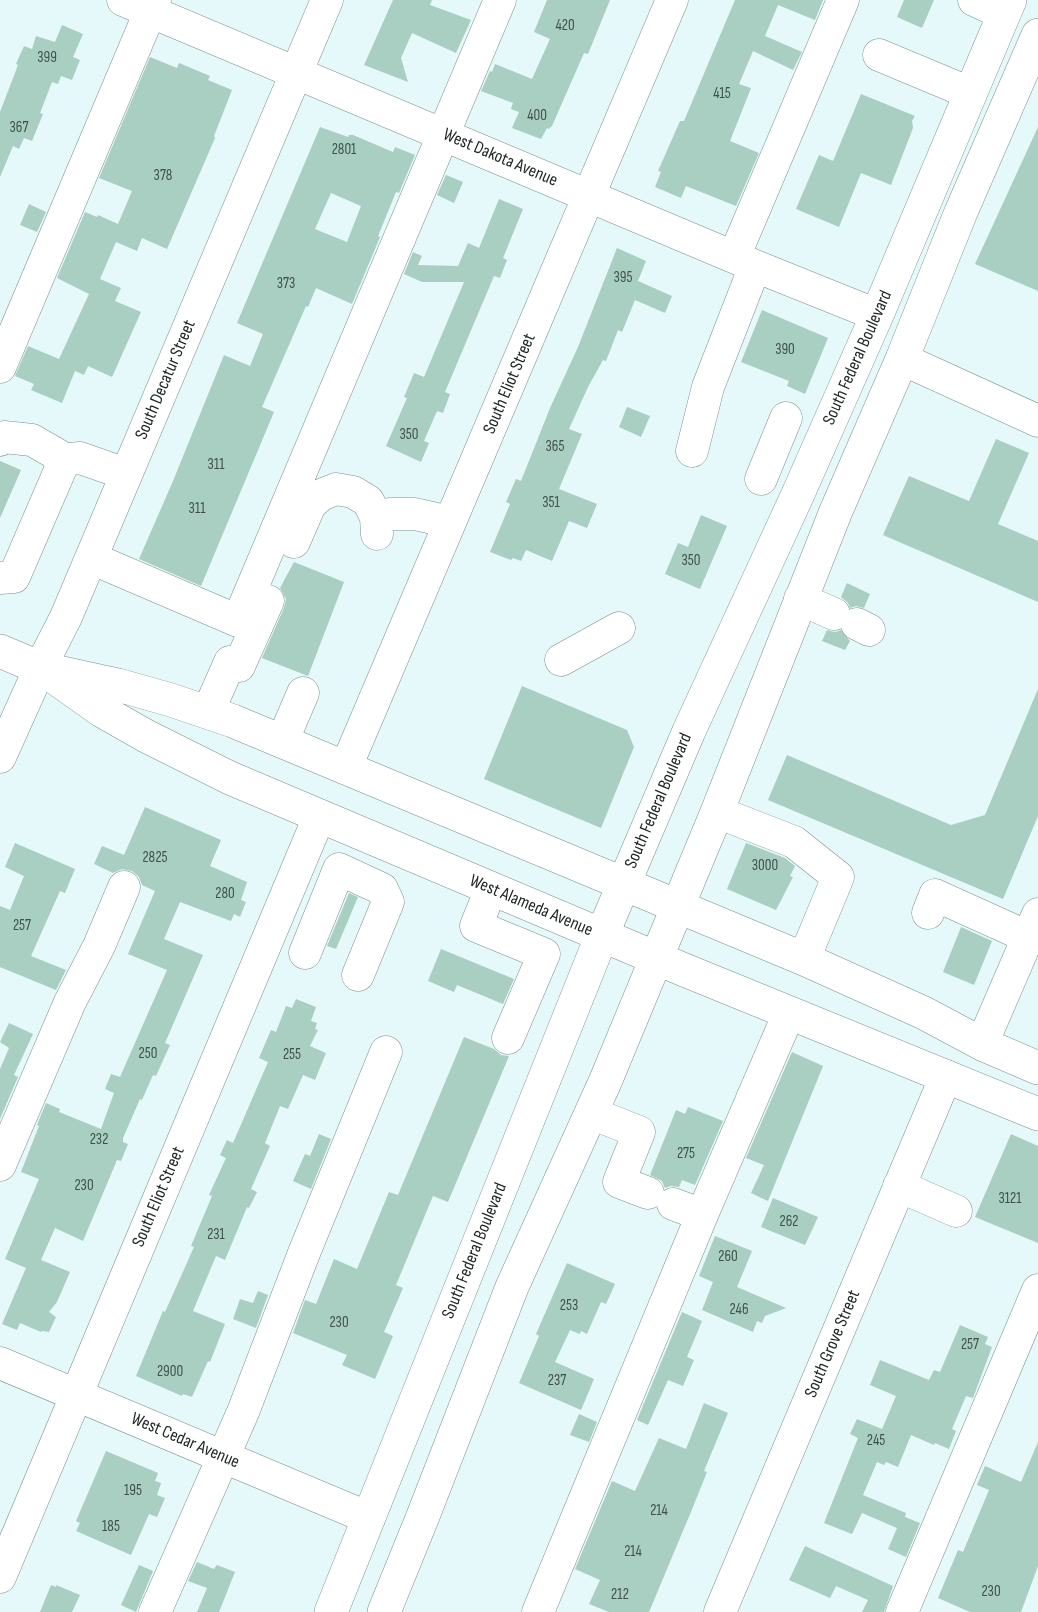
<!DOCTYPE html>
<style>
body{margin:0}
canvas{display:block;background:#e5f8fa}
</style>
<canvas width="1038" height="1612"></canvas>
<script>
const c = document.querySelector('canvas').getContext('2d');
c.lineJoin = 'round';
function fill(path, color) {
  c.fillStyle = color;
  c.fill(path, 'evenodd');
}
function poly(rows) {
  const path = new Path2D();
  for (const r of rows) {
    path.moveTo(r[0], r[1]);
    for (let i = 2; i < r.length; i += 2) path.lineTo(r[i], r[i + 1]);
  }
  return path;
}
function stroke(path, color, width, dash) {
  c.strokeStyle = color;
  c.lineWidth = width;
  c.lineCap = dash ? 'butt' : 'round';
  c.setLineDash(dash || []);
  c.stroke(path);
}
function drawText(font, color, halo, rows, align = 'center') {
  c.font = font + ' "Sofia Sans Condensed",sans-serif';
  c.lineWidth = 6;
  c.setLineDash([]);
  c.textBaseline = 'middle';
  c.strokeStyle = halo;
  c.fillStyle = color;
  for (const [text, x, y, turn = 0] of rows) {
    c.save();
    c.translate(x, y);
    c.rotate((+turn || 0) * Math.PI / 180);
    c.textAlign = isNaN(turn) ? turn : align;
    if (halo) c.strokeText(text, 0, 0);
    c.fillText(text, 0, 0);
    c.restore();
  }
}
const building = poly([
 [393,0,432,0,430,5,471,20,456,53,412,33,401,58,408,82,364,65],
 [547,0,610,0,588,54,584,53,552,126,549,129,547,128,541,139,512,128,519,112,511,109,513,103,481,91,490,71,492,72,495,64,532,79,550,39,534,32],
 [735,0,823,0,815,20,778,5,765,36,802,52,793,70,753,51,739,84,751,88,730,141,759,153,736,206,686,186,681,198,655,187,661,172,658,171,680,121,684,121],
 [904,0,934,0,922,28,897,17],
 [62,25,83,34,73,57,80,60,72,80,61,76,58,84,52,82,40,113,43,114,32,141,24,138,19,149,13,146,0,177,0,112,18,65,16,64,24,46,32,49,36,36,55,42],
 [150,57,177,68,179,63,210,76,208,80,232,90,214,136,215,138,167,249,142,238,137,251,116,242,100,279,121,288,115,301,141,312,112,377,88,366,84,375,75,371,62,403,31,390,34,384,15,376,28,346,59,359,89,294,57,278,85,212,97,217,98,215,118,224,132,191,99,178],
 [861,94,915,116,912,121,913,128,891,185,861,173,839,227,796,209,819,155,833,161],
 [320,127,348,137,349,135,353,135,393,152,395,147,415,155,399,193,396,192,378,236,380,237,352,304,316,288,308,307,306,306,262,407,274,412,201,586,139,559,173,481,224,355,250,366,263,334,237,323],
 [331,193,361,206,347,242,315,229],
 [1038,127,1038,291,975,264],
 [446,175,463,182,454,203,437,195],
 [499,199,523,209,503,258,507,260,500,278,494,276,445,392,450,394,443,413,437,411,424,441,429,443,421,462,386,446,407,398,404,397,414,373,424,377,464,282,422,282,404,274,413,252,422,256,418,265,458,266,468,243,479,248],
 [29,204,46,212,37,232,20,225],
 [617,248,646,261,638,281,672,296,665,313,635,300,622,332,618,330,606,361,603,360,588,387,569,429,582,434,559,489,597,504,587,528,569,521,552,561,526,550,521,561,513,558,511,560,490,552,510,504,506,502,516,479,521,481,550,408,578,347],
 [762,310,828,338,805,394,787,386,789,381,741,362],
 [627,407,650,416,641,437,619,427],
 [996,439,1029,453,998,524,1038,541,1038,602,883,535,909,476,969,501],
 [0,461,21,470,0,518],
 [701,515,727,526,700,589,665,574,678,543,688,547],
 [294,562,344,582,308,676,262,658,284,608,286,599,280,588],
 [847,583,870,594,864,608,856,606,850,608,848,603,841,597],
 [827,630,835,632,841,630,850,641,845,650,822,641],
 [522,686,627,730,634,747,601,828,484,779],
 [1038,689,1038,816,1003,899,768,800,787,755,951,825,985,815],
 [145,807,221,840,210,866,247,882,241,900,246,902,240,917,234,914,231,921,180,902,164,939,203,955,165,1043,170,1045,156,1076,153,1075,142,1100,140,1099,123,1138,123,1142,128,1144,121,1161,117,1160,83,1241,55,1228,41,1260,70,1272,57,1302,49,1312,56,1317,49,1332,42,1331,41,1332,20,1323,17,1330,2,1324,26,1268,5,1259,39,1179,21,1172,39,1126,37,1125,46,1103,60,1109,59,1112,101,1129,114,1093,105,1089,111,1074,120,1077,167,970,128,954,155,891,142,885,139,877,132,871,122,869,113,873,94,864,102,846,124,855],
 [15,843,75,869,65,893,60,891,31,956,66,970,56,990,0,967,0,906,10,910,24,876,5,867],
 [746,843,785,858,795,866,790,876,793,877,776,910,727,889],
 [349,893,358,897,336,949,327,946],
 [961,927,992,941,974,985,943,972],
 [441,949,514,979,503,1004,457,985,454,992,428,981],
 [296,999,316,1007,311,1021,317,1023,315,1029,318,1030,310,1046,326,1053,315,1080,303,1075,288,1109,280,1106,265,1143,270,1146,251,1189,257,1192,249,1208,247,1207,225,1260,216,1256,193,1311,225,1324,210,1362,208,1361,192,1397,183,1394,182,1396,136,1376,163,1311,165,1312,194,1247,191,1246,212,1196,209,1195,226,1158,220,1155,227,1140,233,1143,268,1062,259,1058,271,1030,276,1032,286,1006,292,1008],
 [9,1023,33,1034,14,1075,18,1077,0,1119,0,1069,9,1048,0,1042],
 [464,1037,494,1049,501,1055,509,1056,448,1202,433,1196,396,1285,403,1288,384,1332,393,1336,375,1379,342,1365,347,1355,293,1333,305,1300,316,1304,334,1259,357,1269,389,1192,398,1195],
 [792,1052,823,1066,768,1201,751,1193,764,1165,746,1158],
 [688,1107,723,1121,695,1185,682,1180,679,1187,671,1186,665,1188,662,1181,650,1175,676,1110,685,1114],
 [319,1134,331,1139,311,1189,293,1181,305,1154,310,1156],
 [1011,1134,1038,1146,1038,1243,975,1217],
 [773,1198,818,1217,805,1245,761,1227],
 [715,1236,752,1251,737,1287,786,1308,765,1316,762,1323,757,1321,753,1332,702,1310,713,1282,699,1276],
 [567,1263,615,1284,606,1304,601,1302,587,1334,581,1331,580,1334,570,1330,555,1362,594,1379,581,1410,519,1383,539,1336,536,1334],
 [258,1291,268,1295,256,1328,233,1319,240,1299,253,1303],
 [682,1312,702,1321,687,1357,694,1360,683,1386,668,1380,648,1425,637,1420],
 [960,1325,988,1337,985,1344,992,1347,973,1398,966,1396,952,1429,956,1431,949,1449,935,1443,934,1445,911,1435,898,1467,886,1462,884,1465,877,1462,863,1495,906,1513,905,1517,920,1523,906,1557,888,1549,897,1528,862,1513,852,1534,824,1523,858,1438,850,1434,857,1419,882,1429,896,1396,870,1385,880,1360,929,1380,934,1370,940,1372],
 [704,1403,728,1413,704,1471,707,1472,693,1507,649,1612,609,1612,589,1604,600,1580,575,1569,612,1481,635,1491,659,1438,686,1449],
 [579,1414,597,1422,589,1442,570,1435],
 [1038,1442,1038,1566,1021,1612,970,1612,938,1598,958,1550,963,1552,989,1490,977,1485,985,1466,1021,1482],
 [106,1451,158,1473,155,1481,161,1483,157,1495,165,1498,157,1517,149,1514,131,1555,76,1531,80,1523,76,1521],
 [805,1546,893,1586,884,1612,862,1612,868,1600,836,1586,830,1598,789,1580],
 [197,1562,214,1569,217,1565,235,1572,219,1612,197,1612,207,1588,188,1581],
 [139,1565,153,1571,136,1612,121,1605],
 [51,1585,56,1587,56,1585,80,1595,72,1612,40,1612]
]);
const minor = poly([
 [123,0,755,266,877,315],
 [974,0,1004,14],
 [879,55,970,93],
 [734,257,843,0],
 [902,359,1038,421],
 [0,367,155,0],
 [0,440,4,437,32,440,58,455,61,468,14,577,0,578],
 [692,451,708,387,755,266],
 [59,460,80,458,126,474],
 [761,479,786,418],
 [376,517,389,514,415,514,450,522],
 [294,542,310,505,321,495,336,489,353,492,368,501,376,517,377,534],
 [91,558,238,621,500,0],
 [800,599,834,614],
 [857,624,869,630],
 [561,660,619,628],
 [239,666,268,601],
 [208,712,230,662],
 [282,742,303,693],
 [0,757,40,668,66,617,327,0],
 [346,767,672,0],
 [717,812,794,842,838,877,804,959],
 [491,889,476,926,544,954,508,1038],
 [928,913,935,895,1028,937],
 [305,953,339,869,382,889,388,902,358,975],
 [982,1044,1038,914],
 [591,1113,639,1132,619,1182,648,1193],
 [0,1165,70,1002,99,946,124,887],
 [899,1186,956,1211],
 [673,1204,702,1215],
 [0,1363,369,1518],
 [0,1577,319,817],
 [155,1612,243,1412,304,1253,386,1052],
 [538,1612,702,1215,789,1013],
 [720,1612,946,1076],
 [902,1612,1038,1290]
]);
const major = poly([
 [0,651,40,668,118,685,171,700,233,721,804,959,924,1013,982,1044,1038,1068],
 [54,677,102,711,146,736,230,778,682,969,1038,1114],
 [331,1612,602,935,689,731,798,494,877,315,1010,0],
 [384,1612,423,1516,512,1287,605,1082,717,812,836,511,902,359,961,212,1038,35]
]);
const numberNames = [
 ["420",565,26],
 ["399",47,58],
 ["415",722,94],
 ["400",537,116],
 ["367",19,128],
 ["2801",344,150],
 ["378",163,176],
 ["395",623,278],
 ["373",286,284],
 ["390",785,350],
 ["350",409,435],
 ["365",555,447],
 ["311",216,465],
 ["351",551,503],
 ["311",197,509],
 ["350",691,561],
 ["2825",155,858],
 ["3000",765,866],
 ["280",225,894],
 ["257",22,926],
 ["250",148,1054],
 ["255",292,1055],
 ["232",99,1140],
 ["275",686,1154],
 ["230",84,1186],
 ["3121",1010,1199],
 ["262",789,1222],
 ["231",216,1235],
 ["260",728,1257],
 ["253",569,1306],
 ["246",739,1310],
 ["230",339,1323],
 ["257",970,1345],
 ["2900",170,1372],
 ["237",557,1381],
 ["245",876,1441],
 ["195",133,1491],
 ["214",659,1511],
 ["185",111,1527],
 ["214",633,1552],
 ["230",991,1592],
 ["212",620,1595]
];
const streetNames = [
 ["West Dakota Avenue",500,158,23],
 ["South Federal Boulevard",858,358,-66],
 ["South Decatur Street",166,380,-67],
 ["South Eliot Street",510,384,-67],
 ["South Federal Boulevard",659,801,-67],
 ["West Alameda Avenue",531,906,23],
 ["South Eliot Street",159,1197,-67],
 ["South Federal Boulevard",475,1251,-68],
 ["South Grove Street",833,1344,-67],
 ["West Cedar Avenue",185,1441,23]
];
fill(building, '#a8cfc1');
stroke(minor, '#7d8f90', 33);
stroke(major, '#7d8f90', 34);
stroke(minor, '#fff', 32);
stroke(major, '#fff', 33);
drawText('15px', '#40504c', null, numberNames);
drawText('18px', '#1e2525', '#fff', streetNames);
</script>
